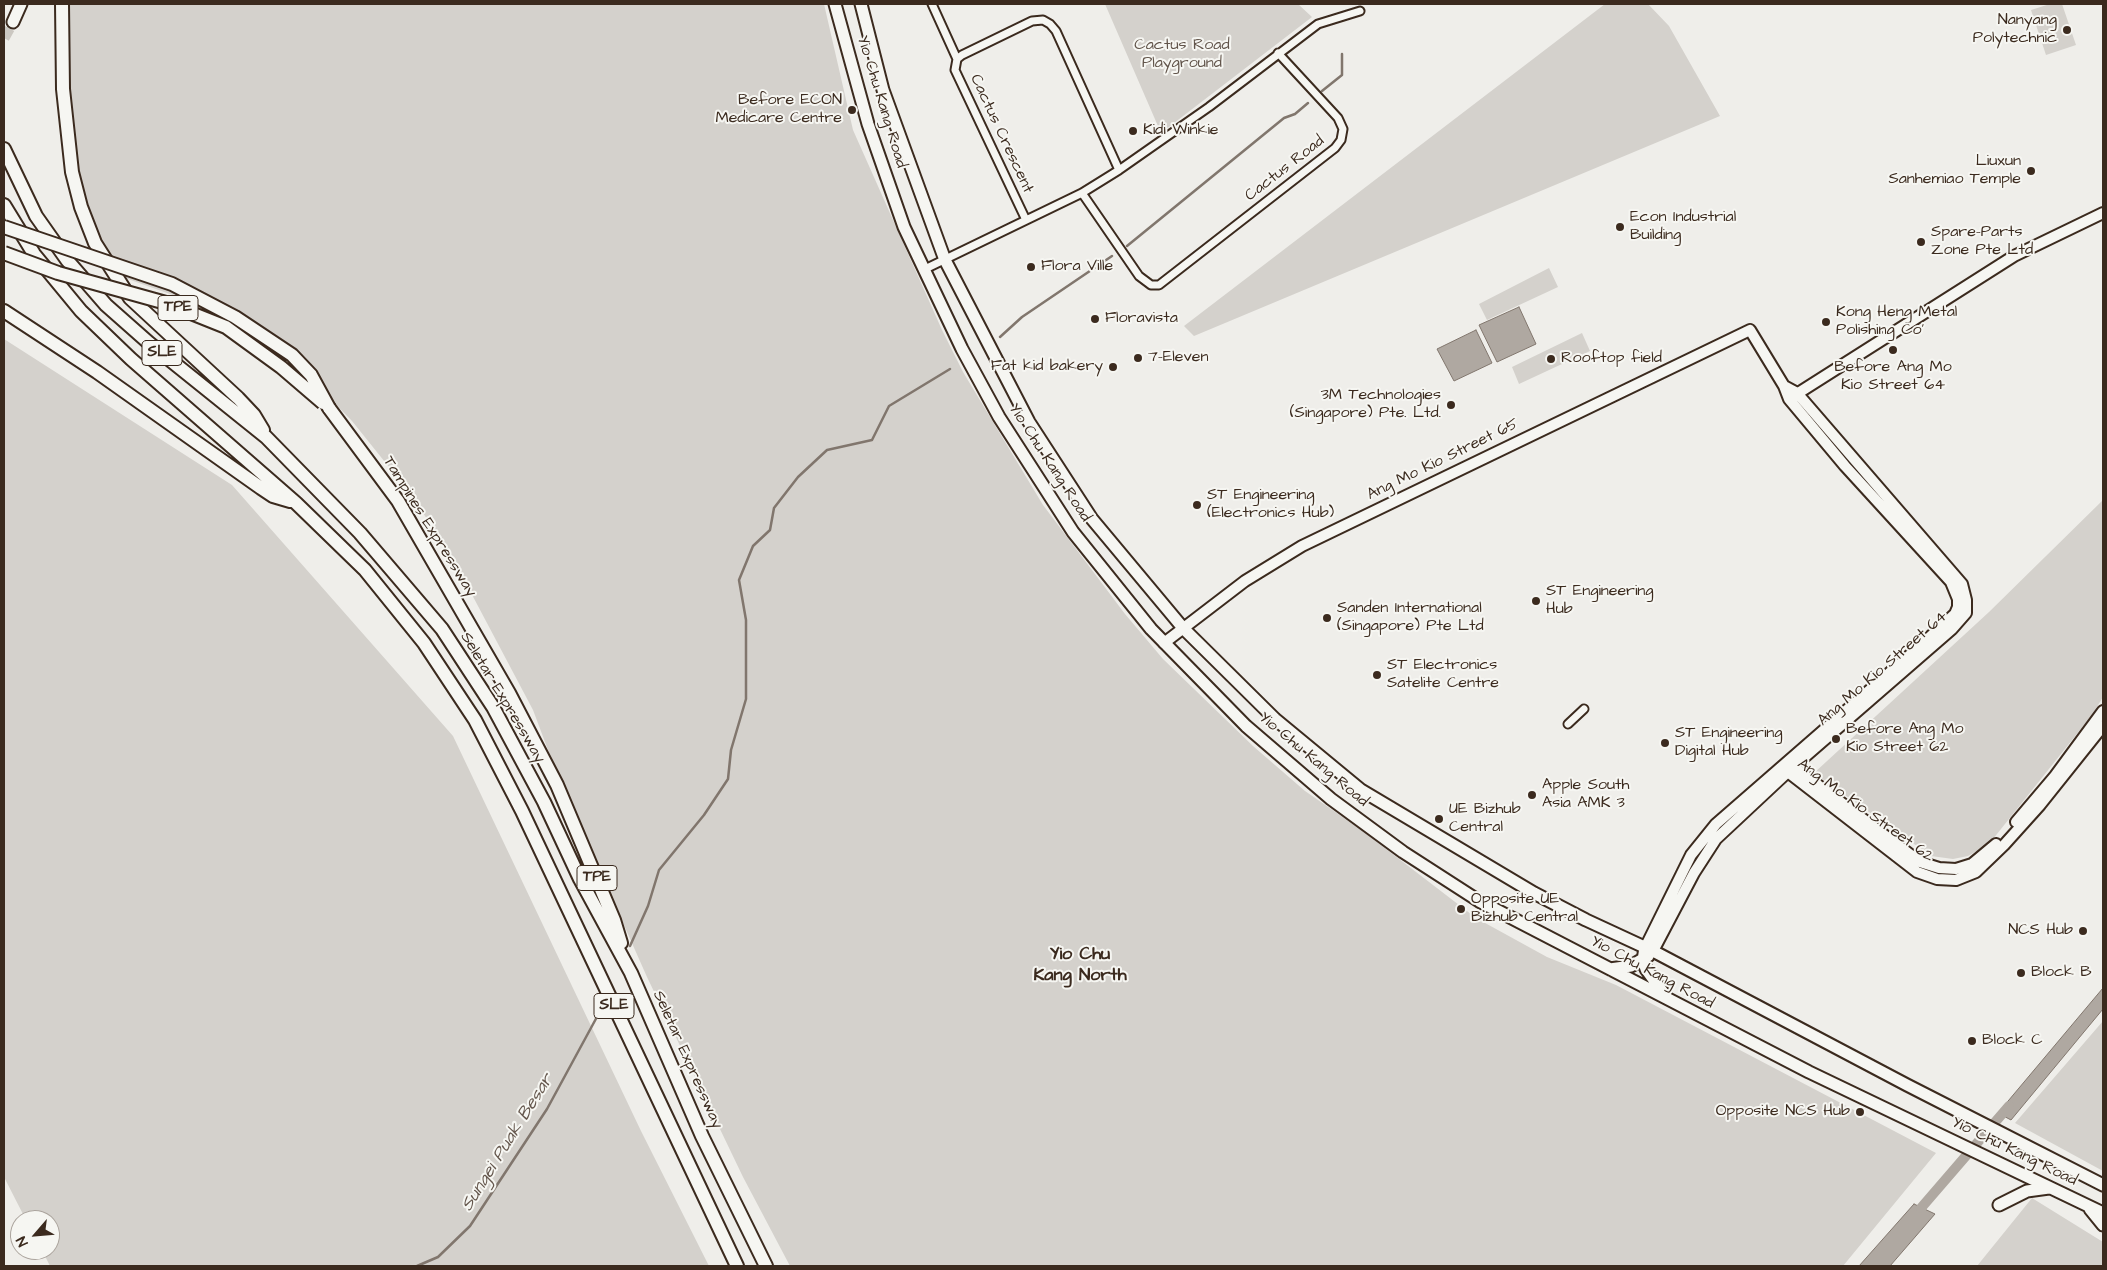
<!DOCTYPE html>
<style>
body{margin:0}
#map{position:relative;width:2107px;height:1270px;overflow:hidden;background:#efeeea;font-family:"Architects Daughter",sans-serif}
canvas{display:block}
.frame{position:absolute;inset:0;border:5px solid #3b2a1e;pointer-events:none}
.north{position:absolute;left:10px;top:1210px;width:50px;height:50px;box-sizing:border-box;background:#f6f6f2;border:1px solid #aba49d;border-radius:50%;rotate:243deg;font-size:14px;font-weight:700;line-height:20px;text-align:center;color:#3b2a1e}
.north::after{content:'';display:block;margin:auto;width:18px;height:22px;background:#3b2a1e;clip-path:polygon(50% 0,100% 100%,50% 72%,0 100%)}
</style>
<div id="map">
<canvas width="2107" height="1270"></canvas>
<div class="frame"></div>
<div class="north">N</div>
</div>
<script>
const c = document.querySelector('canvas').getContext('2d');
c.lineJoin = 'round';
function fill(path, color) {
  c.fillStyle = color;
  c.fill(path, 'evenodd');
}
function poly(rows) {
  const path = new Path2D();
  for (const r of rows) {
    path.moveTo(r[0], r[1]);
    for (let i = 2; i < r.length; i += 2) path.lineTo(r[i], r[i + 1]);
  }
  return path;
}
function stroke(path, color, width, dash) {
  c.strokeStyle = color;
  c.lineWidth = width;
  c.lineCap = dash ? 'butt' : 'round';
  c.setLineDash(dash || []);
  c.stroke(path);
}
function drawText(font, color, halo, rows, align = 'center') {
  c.font = font + ' "Architects Daughter",sans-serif';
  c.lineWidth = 4;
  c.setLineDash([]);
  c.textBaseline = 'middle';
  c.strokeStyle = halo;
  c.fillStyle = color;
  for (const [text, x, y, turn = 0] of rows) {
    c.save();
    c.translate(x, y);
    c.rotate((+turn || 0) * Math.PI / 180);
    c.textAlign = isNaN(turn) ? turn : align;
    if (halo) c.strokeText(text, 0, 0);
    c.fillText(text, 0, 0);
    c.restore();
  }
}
const green = poly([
 [67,4,824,4,853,130,942,330,963,372,1043,505,1125,614,1163,659,1253,746,1305,791,1360,829,1476,918,1547,957,1616,985,1936,1153,1843,1266,790,1266,743,1177,647,977,557,774,533,710,451,555,409,492,352,421,311,379,235,323,198,304,125,278,105,249,89,214,80,177,67,81],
 [1105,4,1298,4,1312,17,1161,133],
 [1605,4,1648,4,1669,26,1720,116,1194,336,1184,326],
 [2050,4,2062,4,2076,45,2046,55,2031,10],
 [1549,268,1558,287,1487,320,1479,304],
 [1582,333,1590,351,1519,384,1512,367],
 [4,339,232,485,453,736,641,1131,709,1266,50,1266,42,1250,50,1250,50,1220,26,1220,4,1177],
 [2103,500,2103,697,2092,715,1989,844,1968,856,1953,859,1931,856,1814,773,1989,612],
 [2103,1021,2103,1171,2015,1123],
 [2032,1198,2103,1242,2103,1266,1977,1266]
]);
const water = poly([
 [1519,307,1536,344,1497,362,1479,325,1519,307],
 [1476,330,1492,363,1454,381,1437,349,1476,330],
 [2103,988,2103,1009,2011,1120,1998,1113,2103,988],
 [1914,1204,1935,1214,1890,1266,1859,1266,1914,1204]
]);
const stream = poly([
 [1322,91,1342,75,1342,54],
 [1127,246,1284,118,1295,114,1308,103],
 [1000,337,1022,317,1112,256],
 [630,946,648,906,659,870,704,815,728,779,731,750,746,699,746,620,739,580,753,546,770,530,774,508,798,477,827,450,872,440,889,406,950,369],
 [417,1266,438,1257,470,1226,547,1109,598,1015]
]);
const canal = poly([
 [1921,1208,2009,1106]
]);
const primaryTunnel = poly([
 [4,38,13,22]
]);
const street = poly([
 [932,4,957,59],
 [1082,193,1139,276,1151,285,1159,285,1335,148,1341,140,1343,129,1338,118,1278,53],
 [1026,220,955,70,957,59,962,55,1032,21,1043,20,1050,24,1056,31,1119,170],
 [923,270,1082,193,1119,170,1209,107,1318,24,1360,11],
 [1568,724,1584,709]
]);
const secondary = poly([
 [1792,397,2014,256,2103,213],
 [1164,643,1245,581,1302,546,1750,330,1784,386,1789,399,1845,466,1951,582,1958,599,1958,607,1955,614,1918,648,1716,824,1691,855,1645,948],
 [1790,764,1920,862,1939,868,1956,869,1972,864,1996,844],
 [1784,769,1917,872,1937,879,1956,880,1976,872,2004,845,2040,805,2103,726],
 [2016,822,2055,776,2103,711],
 [1653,951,1694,873,1716,839,1793,767,1952,629,1966,613,1966,600,1962,584,1797,393,1784,386]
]);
const primary = poly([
 [835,4,868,124,904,227,962,349,999,417,1073,532,1151,629,1246,726,1331,799,1403,852,1479,901,1809,1072,2103,1213],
 [861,4,883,90,945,260,1029,422,1092,519,1183,628,1275,719,1361,790,1534,893,1586,920,1653,951,1907,1085,2103,1185],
 [13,22,21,4],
 [1645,948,1643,960,1646,969,1667,998],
 [1610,969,1631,966,1648,956],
 [1999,1205,2027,1191,2049,1188],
 [2090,1209,2103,1225]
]);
const highway = poly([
 [62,4,63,89,72,172,81,207,95,243,130,298,238,398,254,415,263,430],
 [4,149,36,216,67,260,106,305,149,343,266,437,360,533,442,629,493,707,544,802,580,879,631,973,702,1136,766,1266],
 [4,205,34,254,81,311,131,359,296,503,365,570,424,643,475,720,522,811,737,1266],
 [4,311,97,372,261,488,273,496,290,501],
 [329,408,398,501,509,693,557,785,614,920,621,943]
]);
const highwayBridge = poly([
 [4,227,172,284,235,317,292,355,311,375,329,408],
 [4,253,58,273,166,303,226,327,281,367,323,403]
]);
const markers = [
 [2067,30,5,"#3b2a1e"],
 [852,110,5,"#3b2a1e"],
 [1133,131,5,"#3b2a1e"],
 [2031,171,5,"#3b2a1e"],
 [1620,227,5,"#3b2a1e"],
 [1921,242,5,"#3b2a1e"],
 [1031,267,5,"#3b2a1e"],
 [1095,319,5,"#3b2a1e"],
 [1826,322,5,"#3b2a1e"],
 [1893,350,5,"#3b2a1e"],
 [1138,358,5,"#3b2a1e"],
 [1551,359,5,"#3b2a1e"],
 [1113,367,5,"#3b2a1e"],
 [1451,405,5,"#3b2a1e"],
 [1197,505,5,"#3b2a1e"],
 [1536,601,5,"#3b2a1e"],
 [1327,618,5,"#3b2a1e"],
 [1377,675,5,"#3b2a1e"],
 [1836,739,5,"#3b2a1e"],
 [1665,743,5,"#3b2a1e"],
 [1532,795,5,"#3b2a1e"],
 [1439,819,5,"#3b2a1e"],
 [1461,909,5,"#3b2a1e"],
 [2083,931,5,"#3b2a1e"],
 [2021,973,5,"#3b2a1e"],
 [1972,1041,5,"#3b2a1e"],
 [1860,1112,5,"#3b2a1e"]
];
const shields = [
 [178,308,40],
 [162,353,40],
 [597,878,40],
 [614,1006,40]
];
const shieldNames = [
 ["TPE",178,308],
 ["SLE",162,353],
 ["TPE",597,878],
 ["SLE",614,1006]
];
const poiNames = [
 ["Nanyang",2057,21,"right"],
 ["Polytechnic",2057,39,"right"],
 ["Before ECON",842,101,"right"],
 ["Medicare Centre",842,119,"right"],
 ["Kidi Winkie",1143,131],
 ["Liuxun",2021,162,"right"],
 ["Sanhemiao Temple",2021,180,"right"],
 ["Econ Industrial",1630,218],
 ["Building",1630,236],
 ["Spare-Parts",1931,233],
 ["Zone Pte Ltd",1931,251],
 ["Flora Ville",1041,267],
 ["Kong Heng Metal",1836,313],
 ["Polishing Co'",1836,331],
 ["Floravista",1105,319],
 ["7-Eleven",1148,358],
 ["Rooftop field",1561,359],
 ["Fat kid bakery",1103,367,"right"],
 ["Before Ang Mo",1893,368,"center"],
 ["Kio Street 64",1893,386,"center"],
 ["3M Technologies",1441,396,"right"],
 ["(Singapore) Pte. Ltd.",1441,414,"right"],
 ["ST Engineering",1207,496],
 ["(Electronics Hub)",1207,514],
 ["ST Engineering",1546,592],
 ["Hub",1546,610],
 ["Sanden International",1337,609],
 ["(Singapore) Pte Ltd",1337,627],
 ["ST Electronics",1387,666],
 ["Satelite Centre",1387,684],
 ["Before Ang Mo",1846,730],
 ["Kio Street 62",1846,748],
 ["ST Engineering",1675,734],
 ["Digital Hub",1675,752],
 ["Apple South",1542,786],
 ["Asia AMK 3",1542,804],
 ["UE Bizhub",1449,810],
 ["Central",1449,828],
 ["Opposite UE",1471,900],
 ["Bizhub Central",1471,918],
 ["NCS Hub",2073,931,"right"],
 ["Block B",2031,973],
 ["Block C",1982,1041],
 ["Opposite NCS Hub",1850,1112,"right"]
];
const parkNames = [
 ["Cactus Road",1182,46],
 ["Playground",1182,64]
];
const streetNames = [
 ["Yio Chu Kang Road",881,102,73],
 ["Cactus Crescent",1001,134,65],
 ["Cactus Road",1285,169,-38],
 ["Ang Mo Kio Street 65",1443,460,-26],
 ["Yio Chu Kang Road",1049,463,57],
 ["Tampines Expressway",429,527,58],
 ["Ang Mo Kio Street 64",1883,669,-41],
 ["Seletar Expressway",502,698,59],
 ["Yio Chu Kang Road",1313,760,40],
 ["Ang Mo Kio Street 62",1865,811,36],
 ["Yio Chu Kang Road",1652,973,28],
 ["Seletar Expressway",687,1060,66],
 ["Yio Chu Kang Road",2014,1152,26]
];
const neighbourhoodNames = [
 ["Yio Chu",1080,955],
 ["Kang North",1080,976]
];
const waterNames = [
 ["Sungei Puak Besar",508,1143,-58]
];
fill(green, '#d4d1cc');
fill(water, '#afa8a1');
stroke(water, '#81766d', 1);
stroke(stream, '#81766d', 2.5);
stroke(canal, '#afa8a1', 10);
stroke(primaryTunnel, '#cbc7c1', 11, [11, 5.5]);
stroke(street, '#3b2a1e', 11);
stroke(secondary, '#3b2a1e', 14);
stroke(primary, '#3b2a1e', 15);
stroke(highway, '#3b2a1e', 16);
stroke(street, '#f6f6f2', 7);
stroke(secondary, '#f6f6f2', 10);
stroke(primary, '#f6f6f2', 11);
stroke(highway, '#f6f6f2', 12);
stroke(highwayBridge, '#3b2a1e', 16, []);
stroke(highwayBridge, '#f6f6f2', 12);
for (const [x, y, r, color] of markers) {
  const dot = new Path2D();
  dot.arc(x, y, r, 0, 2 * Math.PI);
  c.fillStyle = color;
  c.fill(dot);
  stroke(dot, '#f6f6f2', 2);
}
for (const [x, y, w] of shields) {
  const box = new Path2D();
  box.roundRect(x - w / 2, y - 12.5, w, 25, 4);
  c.fillStyle = '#f6f6f2';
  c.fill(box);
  stroke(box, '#3b2a1e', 1);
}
drawText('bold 15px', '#3b2a1e', null, shieldNames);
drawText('16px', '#3b2a1e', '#f6f6f2', poiNames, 'left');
drawText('16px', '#61544a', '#f6f6f2', parkNames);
drawText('16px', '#3b2a1e', '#f6f6f2', streetNames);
drawText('bold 18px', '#3b2a1e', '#f6f6f2', neighbourhoodNames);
drawText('italic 18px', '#64564c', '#f6f6f2', waterNames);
</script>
